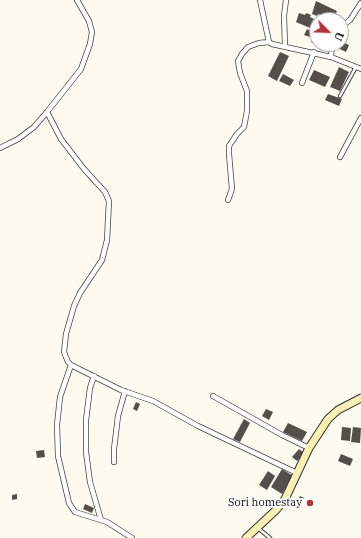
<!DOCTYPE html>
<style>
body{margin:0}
#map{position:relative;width:361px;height:538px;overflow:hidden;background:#fdfbf0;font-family:"IBM Plex Serif",serif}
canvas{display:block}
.north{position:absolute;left:309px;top:12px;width:40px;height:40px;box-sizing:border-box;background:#fff;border:1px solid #9f9f9f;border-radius:50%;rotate:114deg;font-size:11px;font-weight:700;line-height:16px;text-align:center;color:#0e0e0e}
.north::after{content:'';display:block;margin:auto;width:14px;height:18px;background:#b03439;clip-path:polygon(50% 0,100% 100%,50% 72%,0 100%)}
</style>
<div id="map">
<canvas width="361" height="538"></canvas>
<div class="north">U</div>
</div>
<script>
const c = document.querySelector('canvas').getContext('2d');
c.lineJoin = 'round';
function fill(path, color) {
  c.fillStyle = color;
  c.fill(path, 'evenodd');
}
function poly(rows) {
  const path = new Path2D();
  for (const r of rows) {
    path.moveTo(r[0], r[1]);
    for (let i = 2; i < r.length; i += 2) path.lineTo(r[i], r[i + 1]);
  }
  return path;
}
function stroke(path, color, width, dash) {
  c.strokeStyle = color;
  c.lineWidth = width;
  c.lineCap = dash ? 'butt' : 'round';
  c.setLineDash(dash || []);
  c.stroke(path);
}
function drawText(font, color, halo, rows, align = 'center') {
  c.font = font + ' "IBM Plex Serif",serif';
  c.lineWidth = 4;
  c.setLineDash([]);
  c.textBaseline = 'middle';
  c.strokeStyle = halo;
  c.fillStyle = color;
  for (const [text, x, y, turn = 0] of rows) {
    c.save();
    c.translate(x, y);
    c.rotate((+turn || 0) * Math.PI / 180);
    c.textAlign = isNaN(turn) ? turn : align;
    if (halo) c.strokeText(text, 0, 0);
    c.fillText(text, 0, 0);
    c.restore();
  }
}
const building = poly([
 [316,1,337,11,333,20,329,20,329,19,318,14,317,16,312,14],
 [299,13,305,15,306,13,311,15,310,17,314,19,310,28,296,22],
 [307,29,317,34,317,45,311,42,313,38,304,35],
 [341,41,349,45,346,52,338,48,340,44,341,44],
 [280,52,289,56,277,81,268,76],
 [339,67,349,72,340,91,330,87],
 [314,70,330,77,325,87,309,80],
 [283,74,294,80,290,86,279,81],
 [328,94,342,99,339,106,325,100],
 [136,402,140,404,137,411,133,409],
 [266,409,273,412,269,420,262,416],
 [244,419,250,423,240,442,233,439],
 [288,423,307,432,302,441,283,432],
 [342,427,351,428,350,441,341,440],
 [353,427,361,428,360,443,351,442],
 [299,449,304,453,297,461,292,457],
 [44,450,45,457,37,458,36,451],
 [341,454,353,459,350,466,338,461],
 [282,469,293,476,282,494,271,487],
 [268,471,275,476,267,490,259,485],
 [17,494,17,499,12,500,12,495],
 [300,496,304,498,301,504,297,502],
 [85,504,94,508,92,513,83,509]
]);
const lane = poly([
 [340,96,356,67],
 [258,528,270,538]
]);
const street = poly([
 [260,0,269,42,272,44,331,57],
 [341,27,350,20,361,3],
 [332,44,331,57,361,69],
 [285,46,284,16,286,0],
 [302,83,314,52],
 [47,112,61,139,84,169,105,192,109,201,107,240,102,260,80,293,74,306,66,334,64,352,68,362,71,365,121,390,153,401,198,426,297,473],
 [0,148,18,139,34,127,47,112,81,69,90,44,92,32,89,21,77,0],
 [340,157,361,118],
 [228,200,232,189,229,154,229,146,237,134,244,127,247,111,247,91,240,73,238,61,242,54,248,47,259,43,269,42],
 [71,365,60,397,57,425,58,456,69,503,75,512,107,522,132,538],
 [94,376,90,388,86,420,86,452,90,482,101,520],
 [213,396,282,435,309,448],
 [114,462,114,449,118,416,125,391]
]);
const secondary = poly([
 [246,538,276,510,285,499,309,448,328,419,338,410,361,398]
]);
const markers = [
 [310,503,4,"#b03439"]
];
const poiNames = [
 ["Sori homestay",302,503]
];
fill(building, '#554f4b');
stroke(lane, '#414141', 4.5);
stroke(street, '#414141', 6);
stroke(secondary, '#303030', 9);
stroke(lane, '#fff', 2.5);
stroke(street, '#fff', 4.5);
stroke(secondary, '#f7f0b2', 7);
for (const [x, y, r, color] of markers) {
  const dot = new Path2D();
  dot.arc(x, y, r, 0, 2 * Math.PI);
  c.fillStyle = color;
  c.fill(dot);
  stroke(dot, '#fff', 1.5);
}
drawText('11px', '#0e0e0e', '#fff', poiNames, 'right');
</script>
